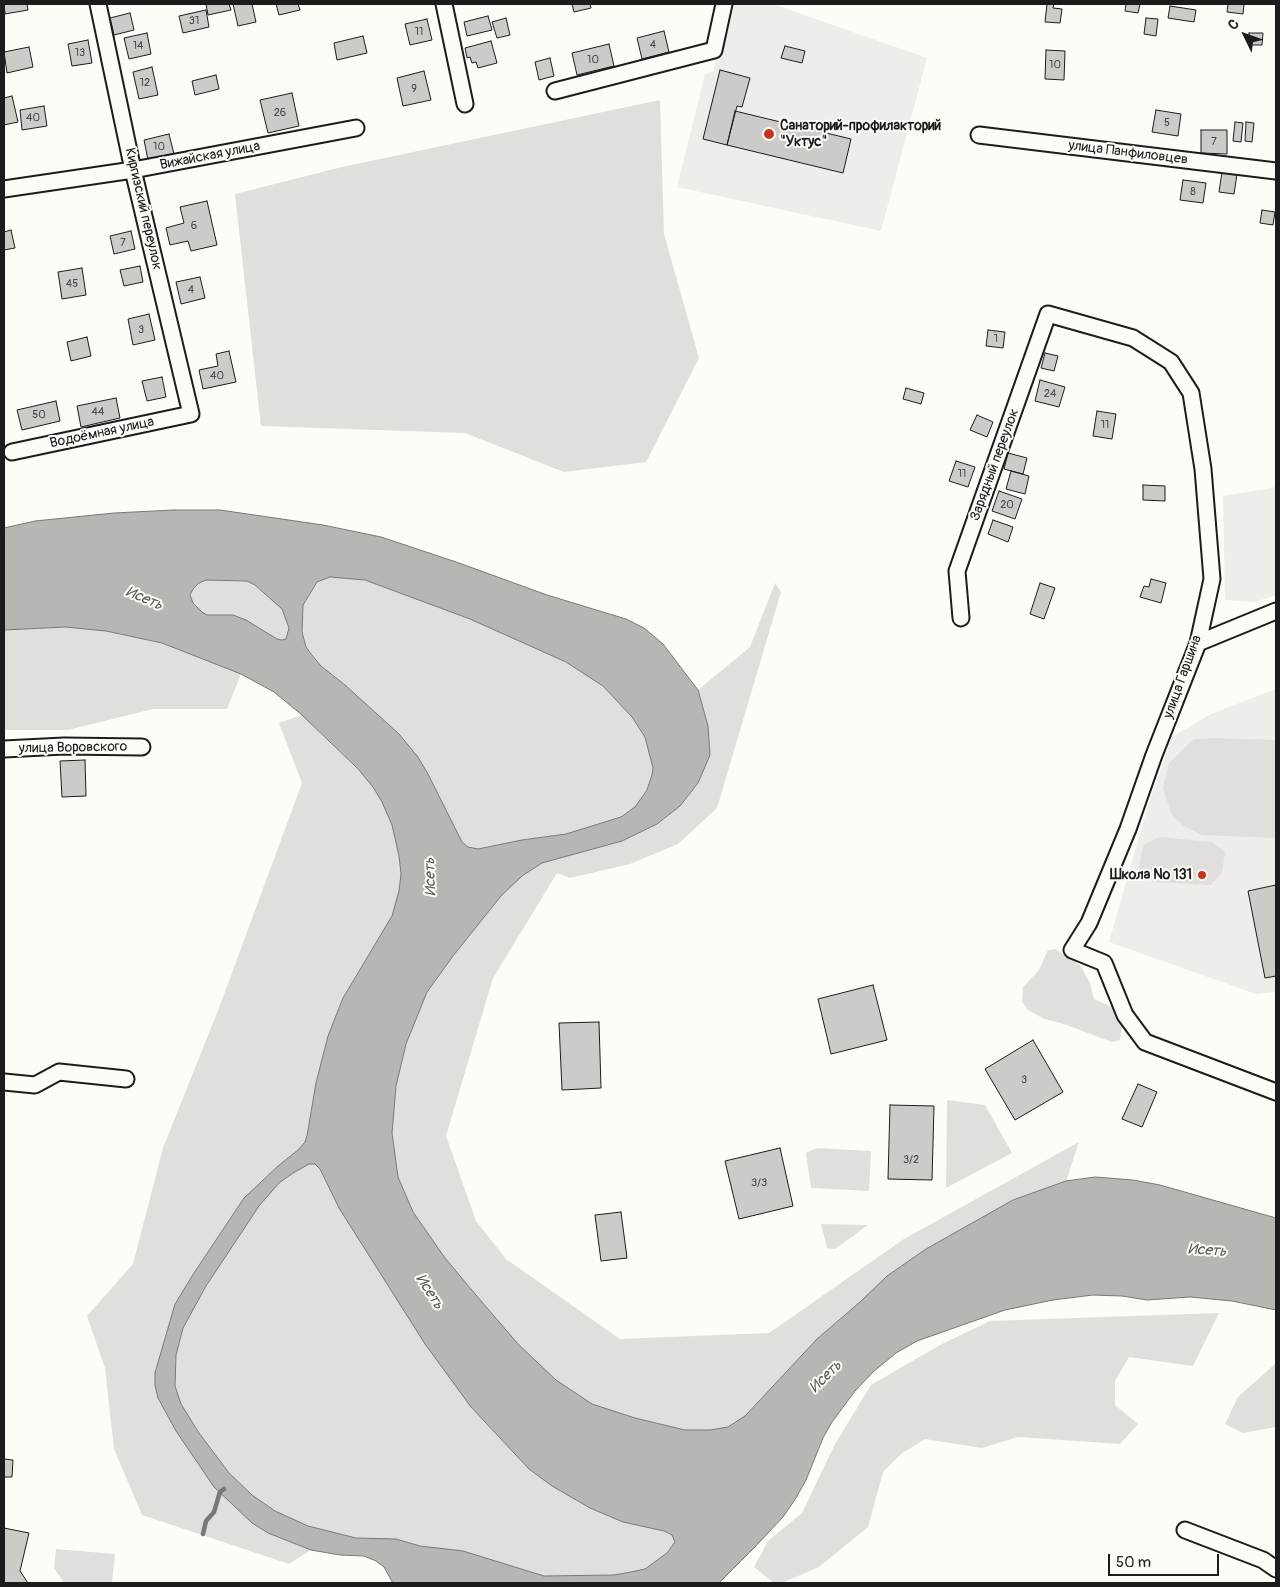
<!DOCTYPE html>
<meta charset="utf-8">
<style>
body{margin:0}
#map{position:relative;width:1280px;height:1587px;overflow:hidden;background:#fdfcf7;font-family:Pangolin,sans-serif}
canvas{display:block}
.frame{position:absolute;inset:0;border:5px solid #1c1c1c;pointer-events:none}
.north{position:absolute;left:1220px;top:10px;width:50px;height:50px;-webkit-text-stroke:4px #fdfcf7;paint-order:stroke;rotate:312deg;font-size:14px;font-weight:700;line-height:20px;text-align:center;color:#1c1c1c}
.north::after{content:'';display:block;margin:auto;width:18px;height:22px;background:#1c1c1c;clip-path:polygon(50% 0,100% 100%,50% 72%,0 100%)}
.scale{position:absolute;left:1108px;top:1554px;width:111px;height:22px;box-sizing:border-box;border:2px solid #1c1c1c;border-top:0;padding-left:6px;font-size:15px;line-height:18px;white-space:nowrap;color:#1c1c1c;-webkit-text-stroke:4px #fdfcf7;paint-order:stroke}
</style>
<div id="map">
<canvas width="1280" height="1587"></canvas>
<div class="frame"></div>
<div class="north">С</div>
<div class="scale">50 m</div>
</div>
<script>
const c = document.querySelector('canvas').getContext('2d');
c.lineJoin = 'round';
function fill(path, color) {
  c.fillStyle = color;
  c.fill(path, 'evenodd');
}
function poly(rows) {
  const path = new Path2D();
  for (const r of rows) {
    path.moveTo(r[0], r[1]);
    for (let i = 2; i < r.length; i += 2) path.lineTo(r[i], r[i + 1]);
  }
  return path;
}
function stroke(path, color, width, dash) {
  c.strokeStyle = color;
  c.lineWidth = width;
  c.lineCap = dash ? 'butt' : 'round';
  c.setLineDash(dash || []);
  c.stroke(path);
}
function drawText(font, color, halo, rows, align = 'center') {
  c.font = font + ' Pangolin,sans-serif';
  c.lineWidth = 4;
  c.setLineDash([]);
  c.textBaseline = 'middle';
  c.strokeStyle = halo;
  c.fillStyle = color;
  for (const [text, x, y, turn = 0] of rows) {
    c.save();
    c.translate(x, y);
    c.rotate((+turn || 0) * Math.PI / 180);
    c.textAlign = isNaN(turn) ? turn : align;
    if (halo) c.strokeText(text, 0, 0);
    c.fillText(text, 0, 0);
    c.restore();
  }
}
const built = poly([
 [732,4,773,4,927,58,881,231,677,187,705,74,713,71],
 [1276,487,1276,595,1255,602,1225,600,1223,496],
 [1276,689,1276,992,1256,994,1109,942,1147,809,1172,737,1211,714]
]);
const green = poly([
 [660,100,664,234,699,358,646,462,564,472,465,433,261,426,235,194,342,167],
 [330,577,365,580,470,619,566,662,603,686,632,717,645,736,653,768,652,775,647,790,635,807,621,817,566,834,522,840,478,849,468,847,461,842,428,774,399,734,345,685,321,666,311,654,306,647,302,632,303,605,317,582],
 [206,580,247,581,255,585,282,608,289,628,286,639,277,639,246,620,206,615,202,612,193,603,190,595,193,589,199,583],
 [775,583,781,592,717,808,678,844,630,864,570,878,557,873,493,978,446,1136,476,1221,506,1259,620,1339,769,1333,904,1239,1079,1142,1066,1181,1013,1200,926,1249,887,1276,860,1302,817,1339,745,1416,728,1427,710,1430,685,1430,635,1418,592,1404,556,1380,518,1344,476,1295,445,1258,413,1212,398,1178,392,1133,396,1086,406,1044,427,992,453,956,501,896,522,876,542,863,622,841,657,824,680,806,698,783,708,726,698,690,750,647],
 [65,627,106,631,162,643,241,674,227,709,153,709,68,730,4,730,4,630],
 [302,715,358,770,373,787,382,802,392,825,399,856,401,874,399,891,392,916,343,998,328,1036,316,1083,307,1136,305,1142,298,1150,278,1166,244,1198,194,1273,175,1304,155,1373,158,1398,176,1431,214,1487,253,1523,268,1533,311,1550,289,1564,142,1515,114,1449,105,1368,87,1316,133,1264,163,1148,219,1008,302,783,279,723],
 [1214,738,1276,740,1276,838,1202,835,1181,824,1171,813,1163,788,1169,763,1194,739],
 [1159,837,1212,842,1225,852,1222,873,1211,885,1154,882,1139,868,1143,845],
 [1055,949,1080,965,1090,983,1094,999,1112,1007,1121,1017,1122,1026,1120,1040,1112,1042,1061,1023,1044,1019,1028,1010,1022,1002,1023,987,1039,970,1048,950],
 [947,1100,985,1105,1012,1153,946,1188],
 [817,1148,871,1151,869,1191,811,1188,806,1153],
 [309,1164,315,1164,320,1169,326,1182,471,1407,529,1469,552,1486,590,1508,623,1522,664,1531,672,1535,675,1542,667,1553,645,1569,632,1572,614,1575,544,1576,463,1551,420,1546,396,1539,356,1538,308,1527,275,1511,252,1495,229,1473,199,1433,181,1404,175,1386,176,1355,183,1328,206,1286,259,1206,279,1183,293,1173],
 [821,1224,868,1225,835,1249,827,1248],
 [1219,1313,1193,1366,1129,1357,1115,1381,1115,1405,1138,1424,1120,1444,1018,1437,982,1448,925,1439,901,1454,883,1472,868,1527,819,1567,782,1583,774,1583,754,1567,768,1541,802,1513,835,1444,871,1385,940,1345,990,1321],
 [1276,1363,1276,1427,1243,1433,1225,1424,1238,1397],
 [56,1549,115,1554,112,1583,64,1583,54,1568]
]);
const water = poly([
 [174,510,220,510,323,525,381,537,459,563,547,595,626,619,644,628,663,644,698,690,708,726,710,755,698,783,680,806,657,824,622,841,542,863,522,876,501,896,453,956,427,992,406,1044,396,1086,392,1133,398,1177,413,1212,445,1258,476,1295,518,1344,556,1380,592,1404,635,1418,685,1430,710,1430,728,1427,745,1416,817,1339,860,1302,887,1276,926,1249,1013,1200,1066,1181,1095,1177,1133,1180,1160,1185,1276,1218,1276,1310,1232,1301,1190,1297,1147,1300,1122,1296,1093,1295,1053,1300,1005,1310,917,1341,896,1353,873,1372,855,1391,832,1422,823,1438,806,1480,796,1498,783,1517,755,1547,719,1583,393,1583,384,1567,376,1561,364,1556,340,1555,311,1550,268,1533,252,1523,214,1487,176,1431,158,1398,155,1385,155,1373,175,1304,194,1273,244,1198,278,1166,298,1150,305,1142,307,1136,316,1083,328,1036,343,998,392,916,399,891,401,874,399,856,392,825,382,802,373,787,358,769,302,715,274,692,241,674,162,643,106,631,65,627,4,630,4,528,35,521,114,513,174,510],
 [330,577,365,580,470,619,566,662,603,686,632,717,645,737,653,768,652,775,647,790,635,807,621,817,566,834,522,840,478,849,468,847,462,842,428,774,418,757,399,734,345,685,321,666,311,654,306,647,302,632,303,605,317,582,330,577],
 [206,580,247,581,255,585,282,609,289,628,286,639,282,640,277,639,246,620,233,615,207,615,202,612,193,603,190,595,193,589,199,583,206,580],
 [309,1164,315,1164,320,1169,339,1208,425,1344,471,1407,529,1469,552,1486,590,1508,623,1522,664,1531,672,1535,675,1542,667,1553,645,1569,631,1572,614,1575,544,1576,463,1551,420,1546,396,1539,356,1538,308,1526,275,1511,252,1495,229,1473,199,1433,181,1404,175,1386,176,1355,183,1328,206,1286,259,1206,279,1183,293,1173,309,1164]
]);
const stream = poly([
 [203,1534,206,1521,214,1512,220,1492,224,1489]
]);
const building = poly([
 [4,4,27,4,28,10,5,14,4,4],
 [206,4,229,4,231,10,208,15,206,4],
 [233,4,252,4,256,22,238,26,233,4],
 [276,4,298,4,300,10,279,15,276,4],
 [572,4,590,4,591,8,574,12,572,4],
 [1047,4,1054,4,1053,8,1062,9,1060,23,1045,22,1047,4],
 [1126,4,1140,4,1138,13,1125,11,1126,4],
 [1228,4,1244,4,1243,14,1227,12,1228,4],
 [1170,6,1196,10,1194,22,1168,18,1170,6],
 [206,10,209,27,183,33,179,16,206,10],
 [130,13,134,30,114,35,110,18,130,13],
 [488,16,492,30,467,36,464,22,488,16],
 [506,18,510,35,497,38,492,22,506,18],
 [1146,18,1158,19,1156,36,1144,34,1146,18],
 [427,19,432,40,410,45,405,24,427,19],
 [664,31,669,52,642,59,637,38,664,31],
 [147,33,151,54,129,59,124,38,147,33],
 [1249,33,1263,33,1262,45,1249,45,1249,33],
 [363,36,367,53,337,60,334,43,363,36],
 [88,40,92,63,72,66,68,44,88,40],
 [491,41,497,63,478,68,476,62,472,63,470,57,467,58,465,48,491,41],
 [609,44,614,66,577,75,572,53,609,44],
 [785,46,805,51,802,63,781,58,785,46],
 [29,47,33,67,7,73,4,52,29,47],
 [1046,50,1065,51,1064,80,1045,79,1046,50],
 [550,58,554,76,539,80,535,62,550,58],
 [152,67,158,95,139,99,133,72,152,67],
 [720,70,750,78,742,107,737,106,727,145,703,139,720,70],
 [424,71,431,100,403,106,397,78,424,71],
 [216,75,219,89,195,95,192,81,216,75],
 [292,93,299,126,268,133,260,100,292,93],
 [12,96,18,122,4,125,4,98,12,96],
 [44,106,47,126,22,130,20,110,44,106],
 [1156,110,1181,114,1178,136,1152,132,1156,110],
 [735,111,851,139,843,173,727,145,735,111],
 [1235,122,1243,123,1241,142,1233,141,1235,122],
 [1246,122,1254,123,1252,142,1245,141,1246,122],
 [1201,130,1227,130,1227,154,1201,153,1201,130],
 [169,134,174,154,148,160,144,140,169,134],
 [1222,172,1237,174,1234,194,1219,192,1222,172],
 [1183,180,1206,183,1203,203,1180,200,1183,180],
 [207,201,217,245,191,251,188,241,170,245,166,228,184,223,180,207,207,201],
 [1262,210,1275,212,1273,225,1260,223,1262,210],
 [11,230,15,248,4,250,4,232,11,230],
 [131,231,135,249,114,254,110,236,131,231],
 [140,266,143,282,124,286,120,270,140,266],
 [82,268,86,295,62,299,58,272,82,268],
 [200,277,205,298,181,304,176,282,200,277],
 [149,314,155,340,133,345,128,319,149,314],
 [988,330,1005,332,1003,348,986,346,988,330],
 [87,337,91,356,71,361,67,342,87,337],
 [229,351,236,382,203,389,199,370,218,366,216,354,229,351],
 [1045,353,1058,356,1054,371,1041,368,1045,353],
 [162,377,166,397,147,401,142,381,162,377],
 [1040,380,1065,387,1059,407,1035,401,1040,380],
 [906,388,924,393,921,404,903,399,906,388],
 [116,398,120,418,81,427,77,406,116,398],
 [56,401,60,421,22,430,17,410,56,401],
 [1097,411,1116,414,1112,439,1093,436,1097,411],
 [977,415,993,422,987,437,970,430,977,415],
 [1008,453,1027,458,1023,474,1004,469,1008,453],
 [956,461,975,467,968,487,949,481,956,461],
 [1011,471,1029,476,1025,494,1006,489,1011,471],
 [1143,485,1165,486,1165,501,1143,500,1143,485],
 [999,491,1022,499,1015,519,992,511,999,491],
 [993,520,1013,527,1008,542,988,534,993,520],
 [1151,579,1166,583,1161,603,1140,597,1144,586,1149,587,1151,579],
 [1040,583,1055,588,1044,619,1030,614,1040,583],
 [85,760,86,796,62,797,60,761,85,760],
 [1276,885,1276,976,1265,978,1248,891,1276,885],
 [873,985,887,1040,831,1054,818,999,873,985],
 [599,1022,601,1088,562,1090,559,1023,599,1022],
 [1033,1040,1063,1092,1015,1120,985,1069,1033,1040],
 [1138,1084,1157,1092,1142,1127,1122,1119,1138,1084],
 [890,1105,934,1106,932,1180,888,1179,890,1105],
 [780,1148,793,1206,739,1219,725,1161,780,1148],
 [621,1212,627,1258,601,1261,595,1215,621,1212],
 [4,1459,13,1460,12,1477,4,1477,4,1459],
 [4,1528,29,1533,20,1571,28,1583,4,1583,4,1528]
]);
const minor = poly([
 [444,4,465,104],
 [555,91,714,50,724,4],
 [979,135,1276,171],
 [4,189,133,170,356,128],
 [12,452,191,414,133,170,98,4],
 [961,618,957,571,1048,314,1133,338,1171,362,1191,393,1203,469,1212,579,1198,643,1154,755,1128,829,1089,923,1072,950,1104,963,1125,1015,1145,1042,1276,1092],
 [1198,643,1276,611],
 [4,749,64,746,142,747],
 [4,1082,35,1085,59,1072,126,1079],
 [1185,1530,1263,1560,1276,1569]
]);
const markers = [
 [769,134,6,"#c8321e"],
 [1202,875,5,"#c8321e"]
];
const numberNames = [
 ["31",194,21],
 ["11",419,32],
 ["4",653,45],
 ["14",138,46],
 ["13",80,53],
 ["10",593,60],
 ["10",1055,65],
 ["12",145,83],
 ["9",414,89],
 ["26",280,113],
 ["40",33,118],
 ["5",1167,123],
 ["7",1214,142],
 ["10",159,147],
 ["8",1193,192],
 ["6",194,226],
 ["7",123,243],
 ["45",72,284],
 ["4",191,290],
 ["3",141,330],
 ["1",996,339],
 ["40",217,376],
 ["24",1050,394],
 ["44",98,412],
 ["50",39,415],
 ["11",1105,425],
 ["11",962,474],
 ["20",1007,505],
 ["3",1024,1080],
 ["3/2",911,1160],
 ["3/3",759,1183]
];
const poiNames = [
 ["Санаторий-профилакторий",780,126],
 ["\"Уктус\"",780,142],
 ["Школа № 131",1192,875,"right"]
];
const streetNames = [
 ["улица Панфиловцев",1128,153,7],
 ["Вижайская улица",210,156,-11],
 ["Киргизский переулок",143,209,77],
 ["Водоёмная улица",102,433,-12],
 ["Зарядный переулок",995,465,-70],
 ["улица Гаршина",1183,677,-70],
 ["улица Воровского",73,748,-1]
];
const waterNames = [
 ["Исеть",144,599,23],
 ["Исеть",431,877,-92],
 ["Исеть",1207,1251,4],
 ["Исеть",429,1292,57],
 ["Исеть",826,1377,-45]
];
fill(built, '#eeede9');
fill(green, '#e0dfdb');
fill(water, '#b7b6b2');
stroke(water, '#797876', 1);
stroke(stream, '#797876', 4.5);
fill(building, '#cccbc8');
stroke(building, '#1c1c1c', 1);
stroke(minor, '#1c1c1c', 19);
stroke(minor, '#fdfcf7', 15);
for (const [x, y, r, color] of markers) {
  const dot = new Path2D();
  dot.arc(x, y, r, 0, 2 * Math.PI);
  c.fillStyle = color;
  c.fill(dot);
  stroke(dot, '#fdfcf7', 2);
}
drawText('11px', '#484847', null, numberNames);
drawText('bold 14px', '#1c1c1c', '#fdfcf7', poiNames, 'left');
drawText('14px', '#1c1c1c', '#fdfcf7', streetNames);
drawText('italic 15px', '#5a5a58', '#fdfcf7', waterNames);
</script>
